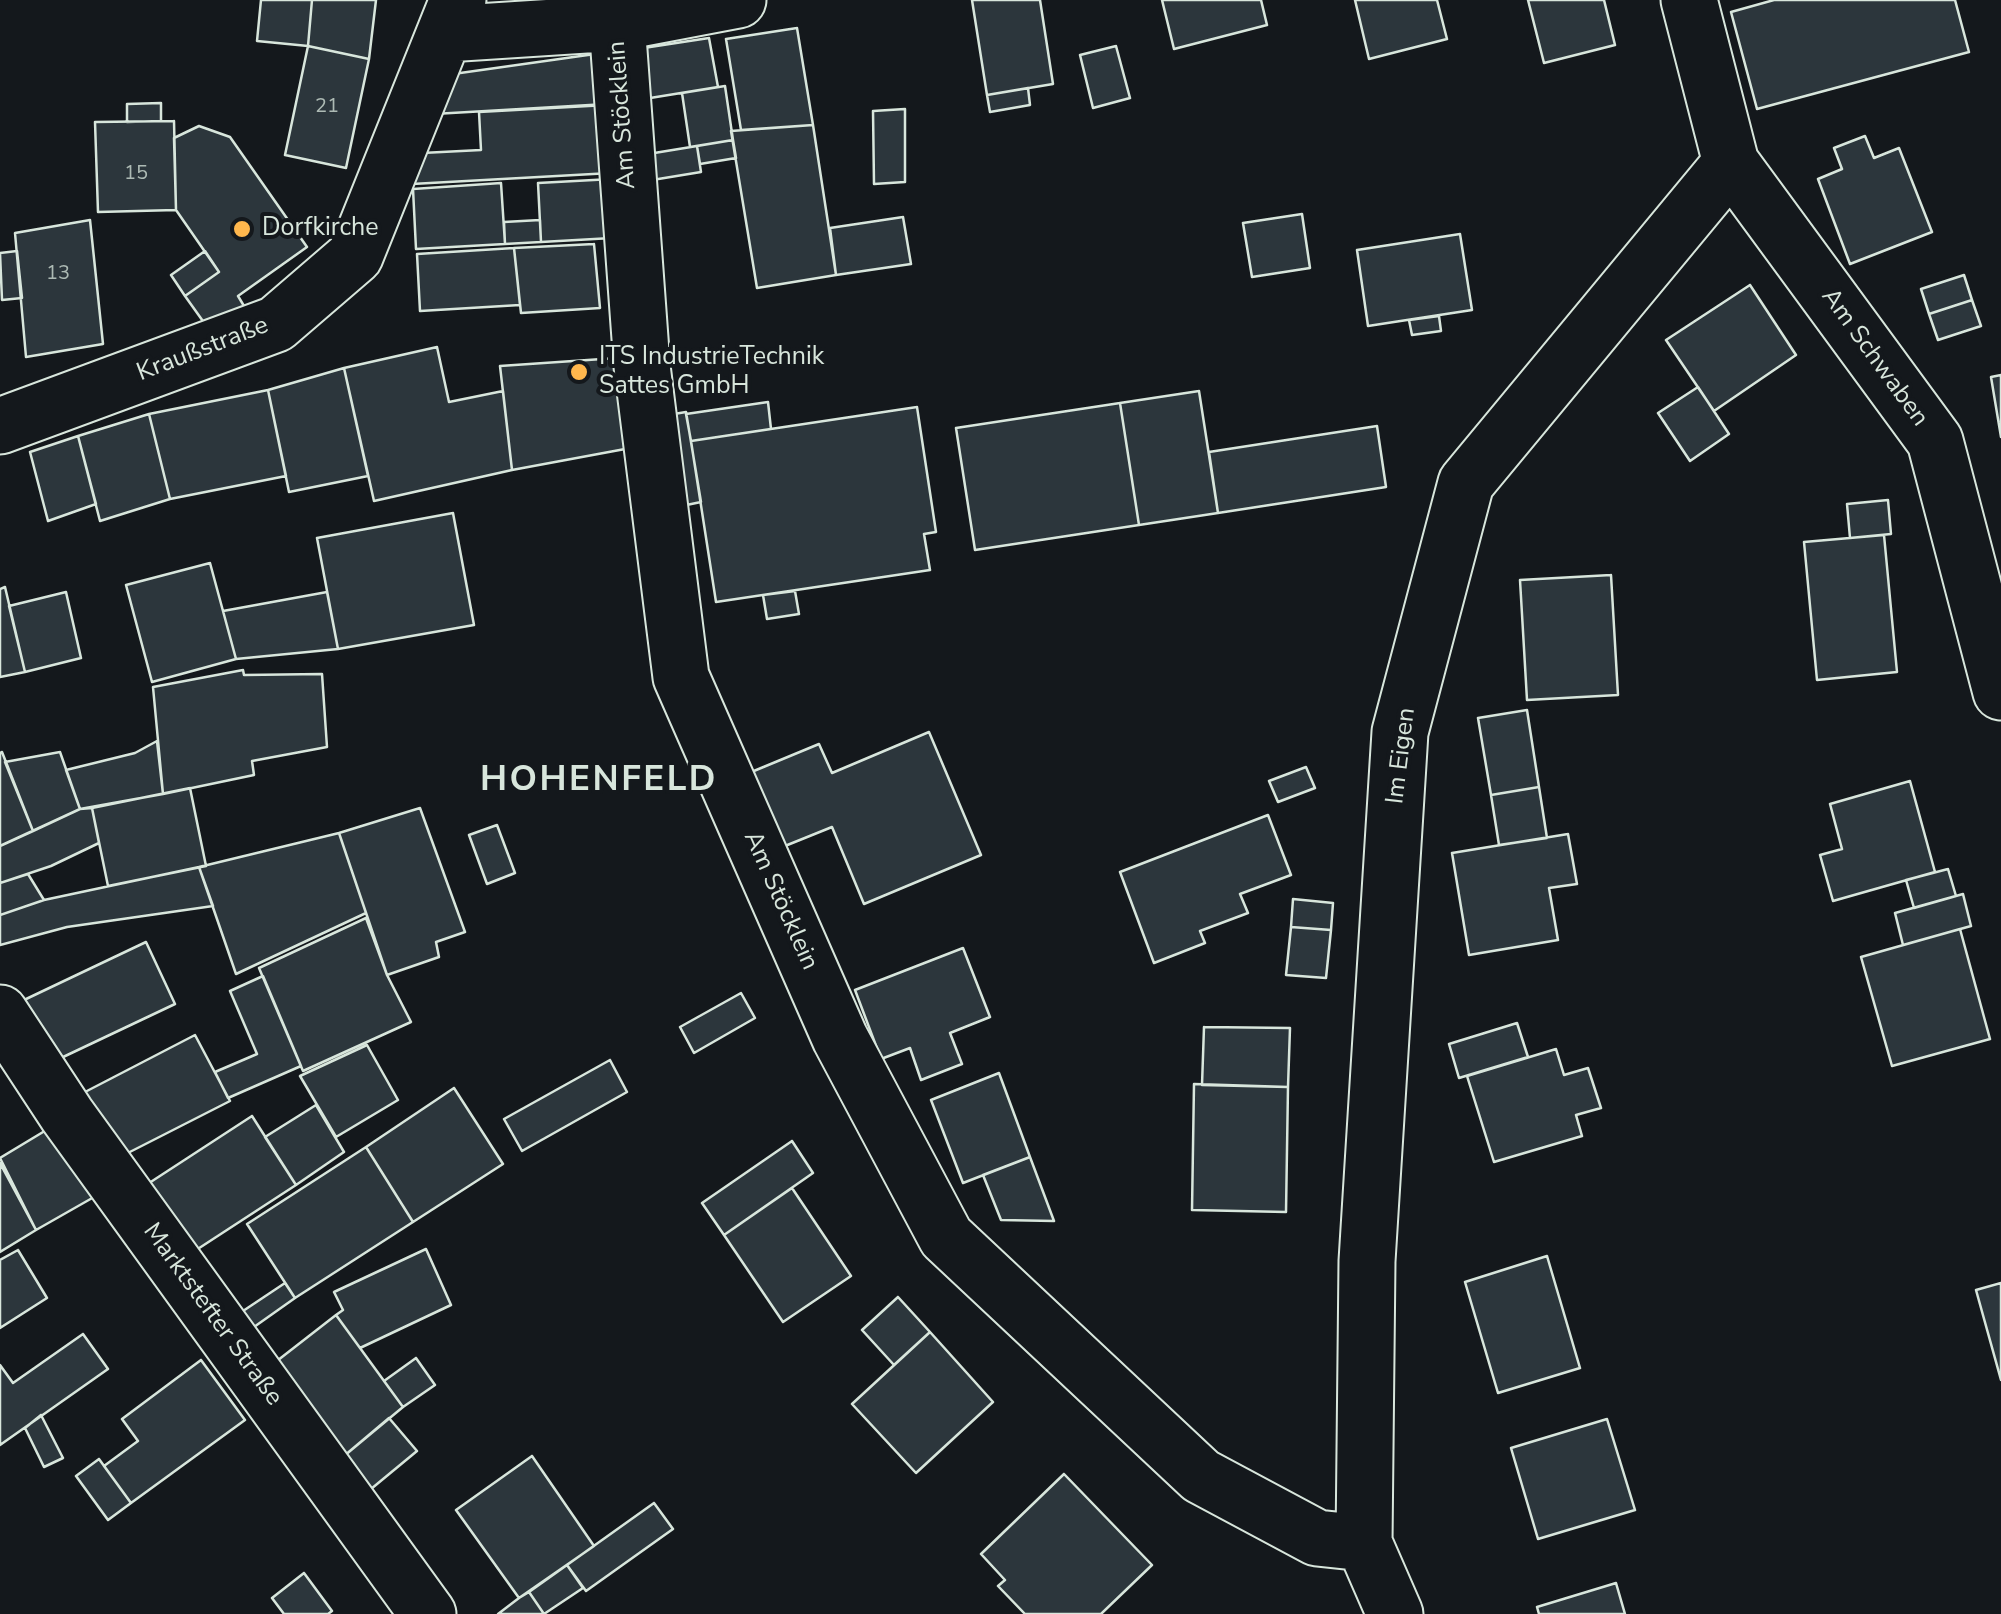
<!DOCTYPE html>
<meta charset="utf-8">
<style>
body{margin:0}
canvas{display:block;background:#14181c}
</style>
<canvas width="2001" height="1614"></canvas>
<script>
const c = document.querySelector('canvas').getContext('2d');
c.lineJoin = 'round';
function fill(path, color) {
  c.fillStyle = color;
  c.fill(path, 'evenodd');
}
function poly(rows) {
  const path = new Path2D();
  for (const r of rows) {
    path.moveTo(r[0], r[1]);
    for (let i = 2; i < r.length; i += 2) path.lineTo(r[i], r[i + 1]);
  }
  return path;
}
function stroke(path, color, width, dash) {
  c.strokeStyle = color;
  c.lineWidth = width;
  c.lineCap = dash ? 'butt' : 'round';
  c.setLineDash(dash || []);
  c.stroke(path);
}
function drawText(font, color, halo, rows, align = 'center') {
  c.font = font + ' "Nunito Sans",sans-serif';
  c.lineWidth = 8;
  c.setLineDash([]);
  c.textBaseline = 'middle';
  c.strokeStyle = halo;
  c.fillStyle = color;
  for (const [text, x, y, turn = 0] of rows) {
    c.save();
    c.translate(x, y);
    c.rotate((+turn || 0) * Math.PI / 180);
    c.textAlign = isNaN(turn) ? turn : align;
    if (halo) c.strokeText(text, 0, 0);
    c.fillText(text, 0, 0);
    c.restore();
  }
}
const building = poly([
 [261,0,312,0,308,46,257,41,261,0],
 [312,0,376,0,369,59,308,46,312,0],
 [972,0,1040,0,1053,84,987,95,972,0],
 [1162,0,1261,0,1267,25,1174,49,1162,0],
 [1355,0,1437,0,1447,39,1369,59,1355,0],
 [1528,0,1604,0,1615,45,1544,63,1528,0],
 [1774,0,1955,0,1969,52,1757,109,1731,12,1774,0],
 [797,28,813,125,741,130,726,39,797,28],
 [709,38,718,87,644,99,637,49,709,38],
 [308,46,369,59,346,168,285,155,308,46],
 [1116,46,1130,98,1093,108,1080,55,1116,46],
 [602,53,607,104,434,114,446,75,602,53],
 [725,86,733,140,690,147,682,93,725,86],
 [1028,88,1030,105,990,112,987,95,1028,88],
 [161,103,161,121,127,122,127,104,161,103],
 [607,105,611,173,412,184,422,153,481,150,479,112,607,105],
 [905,109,905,182,874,184,873,111,905,109],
 [174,121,176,210,98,212,95,122,174,121],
 [813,125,836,275,757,288,731,131,813,125],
 [199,126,230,137,307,247,238,296,244,306,210,331,185,296,219,272,176,210,174,138,199,126],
 [1865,136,1874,158,1899,148,1932,232,1850,264,1818,179,1842,169,1834,148,1865,136],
 [733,140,736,158,700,164,697,146,733,140],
 [697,146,701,172,640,182,636,156,697,146],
 [612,179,612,238,541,242,538,183,612,179],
 [501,183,505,244,416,249,413,189,501,183],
 [1302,214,1310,268,1252,277,1243,223,1302,214],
 [903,217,911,264,836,275,830,228,903,217],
 [90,220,103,344,26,357,15,233,90,220],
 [540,220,541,242,505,244,504,222,540,220],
 [1460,234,1472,310,1368,326,1357,250,1460,234],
 [594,244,600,308,521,313,514,248,594,244],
 [514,248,520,305,420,311,417,254,514,248],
 [17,251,22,298,2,300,0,253,17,251],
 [205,251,219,272,185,296,171,275,205,251],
 [1964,275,1972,300,1929,314,1921,289,1964,275],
 [1750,285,1796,355,1714,411,1666,340,1750,285],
 [1972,300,1981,326,1938,340,1929,314,1972,300],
 [1439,316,1441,331,1412,335,1409,320,1439,316],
 [437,347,449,402,503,391,512,470,374,501,344,368,437,347],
 [617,358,625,449,512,470,500,366,617,358],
 [344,368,368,476,289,492,268,390,344,368],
 [2001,375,2001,437,1991,377,2001,375],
 [1698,387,1729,434,1690,461,1658,413,1698,387],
 [268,390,286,476,170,499,149,414,268,390],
 [1199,391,1218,513,1139,525,1120,403,1199,391],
 [768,402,771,429,691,441,686,414,768,402],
 [1120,403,1139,525,975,550,956,428,1120,403],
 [917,407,936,532,924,534,930,570,716,602,691,441,917,407],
 [686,412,701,502,672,508,668,415,686,412],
 [149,414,170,499,100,521,78,436,149,414],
 [1377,426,1386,487,1218,513,1209,452,1377,426],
 [78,436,96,504,48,521,30,452,78,436],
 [1888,500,1891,534,1850,538,1847,504,1888,500],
 [453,513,474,625,338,649,317,538,453,513],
 [1884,535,1897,672,1817,680,1804,542,1884,535],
 [210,563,236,659,152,682,126,585,210,563],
 [1611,575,1618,695,1527,700,1520,580,1611,575],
 [5,587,25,672,0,677,0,589,5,587],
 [795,591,799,614,767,619,763,595,795,591],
 [66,592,81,658,25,672,9,606,66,592],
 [327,592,338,649,236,659,223,611,327,592],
 [243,670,244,675,322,674,327,747,252,761,254,775,163,794,153,687,243,670],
 [1527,710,1539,787,1491,795,1478,718,1527,710],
 [929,732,981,855,864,904,832,827,780,848,749,773,819,744,832,773,929,732],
 [157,741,163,794,80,809,66,770,135,753,157,741],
 [2,752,33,831,0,846,0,753,2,752],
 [60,752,80,809,33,831,5,762,60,752],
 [1306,767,1315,788,1278,802,1269,781,1306,767],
 [1910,781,1935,872,1833,901,1820,855,1842,849,1830,804,1910,781],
 [1539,787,1547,838,1499,845,1491,795,1539,787],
 [190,788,206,866,108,886,92,808,190,788],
 [92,808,99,843,51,866,0,883,0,846,80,809,92,808],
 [420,808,465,932,436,942,439,957,387,975,339,833,420,808],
 [1268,815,1291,875,1240,894,1248,913,1200,931,1205,943,1154,963,1120,872,1268,815],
 [497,825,515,873,487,884,469,835,497,825],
 [339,833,366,913,236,974,199,867,339,833],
 [1568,834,1577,884,1549,888,1558,940,1469,955,1452,853,1568,834],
 [199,867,213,906,67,927,0,945,0,915,44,900,199,867],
 [1948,869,1956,896,1914,908,1906,880,1948,869],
 [28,874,44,900,0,915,0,883,28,874],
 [1963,894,1971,926,1903,945,1895,913,1963,894],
 [1293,899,1333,903,1331,930,1291,927,1293,899],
 [366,918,387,975,411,1022,303,1071,259,968,366,918],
 [1291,927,1331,930,1326,978,1286,975,1291,927],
 [1960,929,1990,1039,1892,1066,1861,957,1960,929],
 [146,942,175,1004,61,1058,24,1000,146,942],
 [963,948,990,1017,950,1033,962,1064,921,1080,910,1048,881,1059,855,990,963,948],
 [263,976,301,1066,228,1098,215,1072,257,1054,230,991,263,976],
 [741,993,755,1018,694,1053,680,1027,741,993],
 [1517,1023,1528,1057,1459,1078,1449,1044,1517,1023],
 [1204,1027,1290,1028,1288,1087,1202,1085,1204,1027],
 [195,1035,230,1101,118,1158,85,1092,195,1035],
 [367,1045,398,1100,336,1137,300,1076,367,1045],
 [1556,1049,1564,1075,1588,1068,1601,1108,1576,1115,1582,1136,1494,1162,1467,1076,1556,1049],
 [610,1060,627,1092,522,1151,504,1119,610,1060],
 [999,1073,1030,1157,963,1183,931,1100,999,1073],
 [1194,1084,1288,1087,1286,1212,1192,1210,1194,1084],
 [454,1088,503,1164,413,1222,366,1147,454,1088],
 [316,1105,344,1152,296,1185,265,1137,316,1105],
 [252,1116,296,1185,187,1256,143,1187,252,1116],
 [53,1126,94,1197,36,1230,0,1158,53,1126],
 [792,1141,813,1173,724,1235,702,1203,792,1141],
 [366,1147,413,1222,295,1298,247,1224,366,1147],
 [1030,1157,1054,1221,1001,1220,983,1175,1030,1157],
 [0,1163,36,1230,0,1252,0,1163],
 [792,1188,851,1276,783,1322,724,1235,792,1188],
 [426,1249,451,1305,360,1348,336,1315,343,1310,334,1292,426,1249],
 [18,1250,47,1298,0,1328,0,1260,18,1250],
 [1547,1256,1580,1368,1498,1393,1465,1282,1547,1256],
 [285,1283,295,1298,254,1327,243,1311,285,1283],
 [2001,1283,2001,1380,1976,1290,2001,1283],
 [898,1297,930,1332,894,1365,862,1330,898,1297],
 [336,1315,403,1407,344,1456,273,1364,336,1315],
 [930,1332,993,1402,916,1473,852,1404,930,1332],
 [83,1334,108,1369,0,1445,0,1365,13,1383,83,1334],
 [416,1358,435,1385,403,1407,384,1381,416,1358],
 [201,1360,245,1420,131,1503,104,1466,138,1441,122,1419,201,1360],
 [41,1415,63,1458,44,1467,25,1428,41,1415],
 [389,1418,417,1451,371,1489,344,1456,389,1418],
 [1607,1419,1635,1510,1538,1539,1511,1448,1607,1419],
 [532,1456,594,1546,519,1598,456,1510,532,1456],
 [99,1459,131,1503,108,1520,76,1476,99,1459],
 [1064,1474,1152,1565,1101,1614,1025,1614,998,1586,1005,1580,981,1554,1064,1474],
 [654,1503,673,1529,586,1591,567,1565,654,1503],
 [567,1565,583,1588,544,1614,529,1592,567,1565],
 [304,1573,332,1611,328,1614,284,1614,272,1598,304,1573],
 [1616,1583,1625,1614,1539,1614,1537,1607,1616,1583],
 [529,1592,544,1614,498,1614,519,1598,529,1592]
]);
const minor = poly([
 [617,23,642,366,681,677,840,1038,946,1237,1201,1476,1317,1538,1364,1543],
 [446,34,617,23,738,0],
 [1731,163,1935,441,2001,692],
 [0,426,276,324,355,256,458,0],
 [0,1013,67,1115,428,1614],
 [1395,1614,1364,1543,1367,1261,1400,732,1466,483,1731,163,1689,0]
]);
const markers = [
 [242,229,10,"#ffb74d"],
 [579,372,10,"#ffb74d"]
];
const numberNames = [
 ["21",327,107],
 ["15",136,174],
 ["13",58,274]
];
const streetNames = [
 ["Am Stöcklein",623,115,-94],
 ["Kraußstraße",203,350,-21],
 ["Am Schwaben",1874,358,54],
 ["Im Eigen",1402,756,-83],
 ["Am Stöcklein",780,901,66],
 ["Marktstefter Straße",212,1315,54]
];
const poiNames = [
 ["Dorfkirche",262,229],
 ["ITS IndustrieTechnik",599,358],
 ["Sattes GmbH",599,387]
];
const districtNames = [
 ["HOHENFELD",599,782]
];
fill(building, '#2c363c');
stroke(building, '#d8e6dc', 2.5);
stroke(minor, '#d8e6dc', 59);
stroke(minor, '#14181c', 55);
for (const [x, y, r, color] of markers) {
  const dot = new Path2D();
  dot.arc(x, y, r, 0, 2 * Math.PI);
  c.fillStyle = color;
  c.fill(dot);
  stroke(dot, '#14181c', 4);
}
drawText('20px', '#adbab4', null, numberNames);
drawText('25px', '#d8e6dc', '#14181c', streetNames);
drawText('25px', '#d8e6dc', '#14181c', poiNames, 'left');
c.letterSpacing = '2.5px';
drawText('bold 35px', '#d8e6dc', '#14181c', districtNames);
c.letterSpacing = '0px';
</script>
